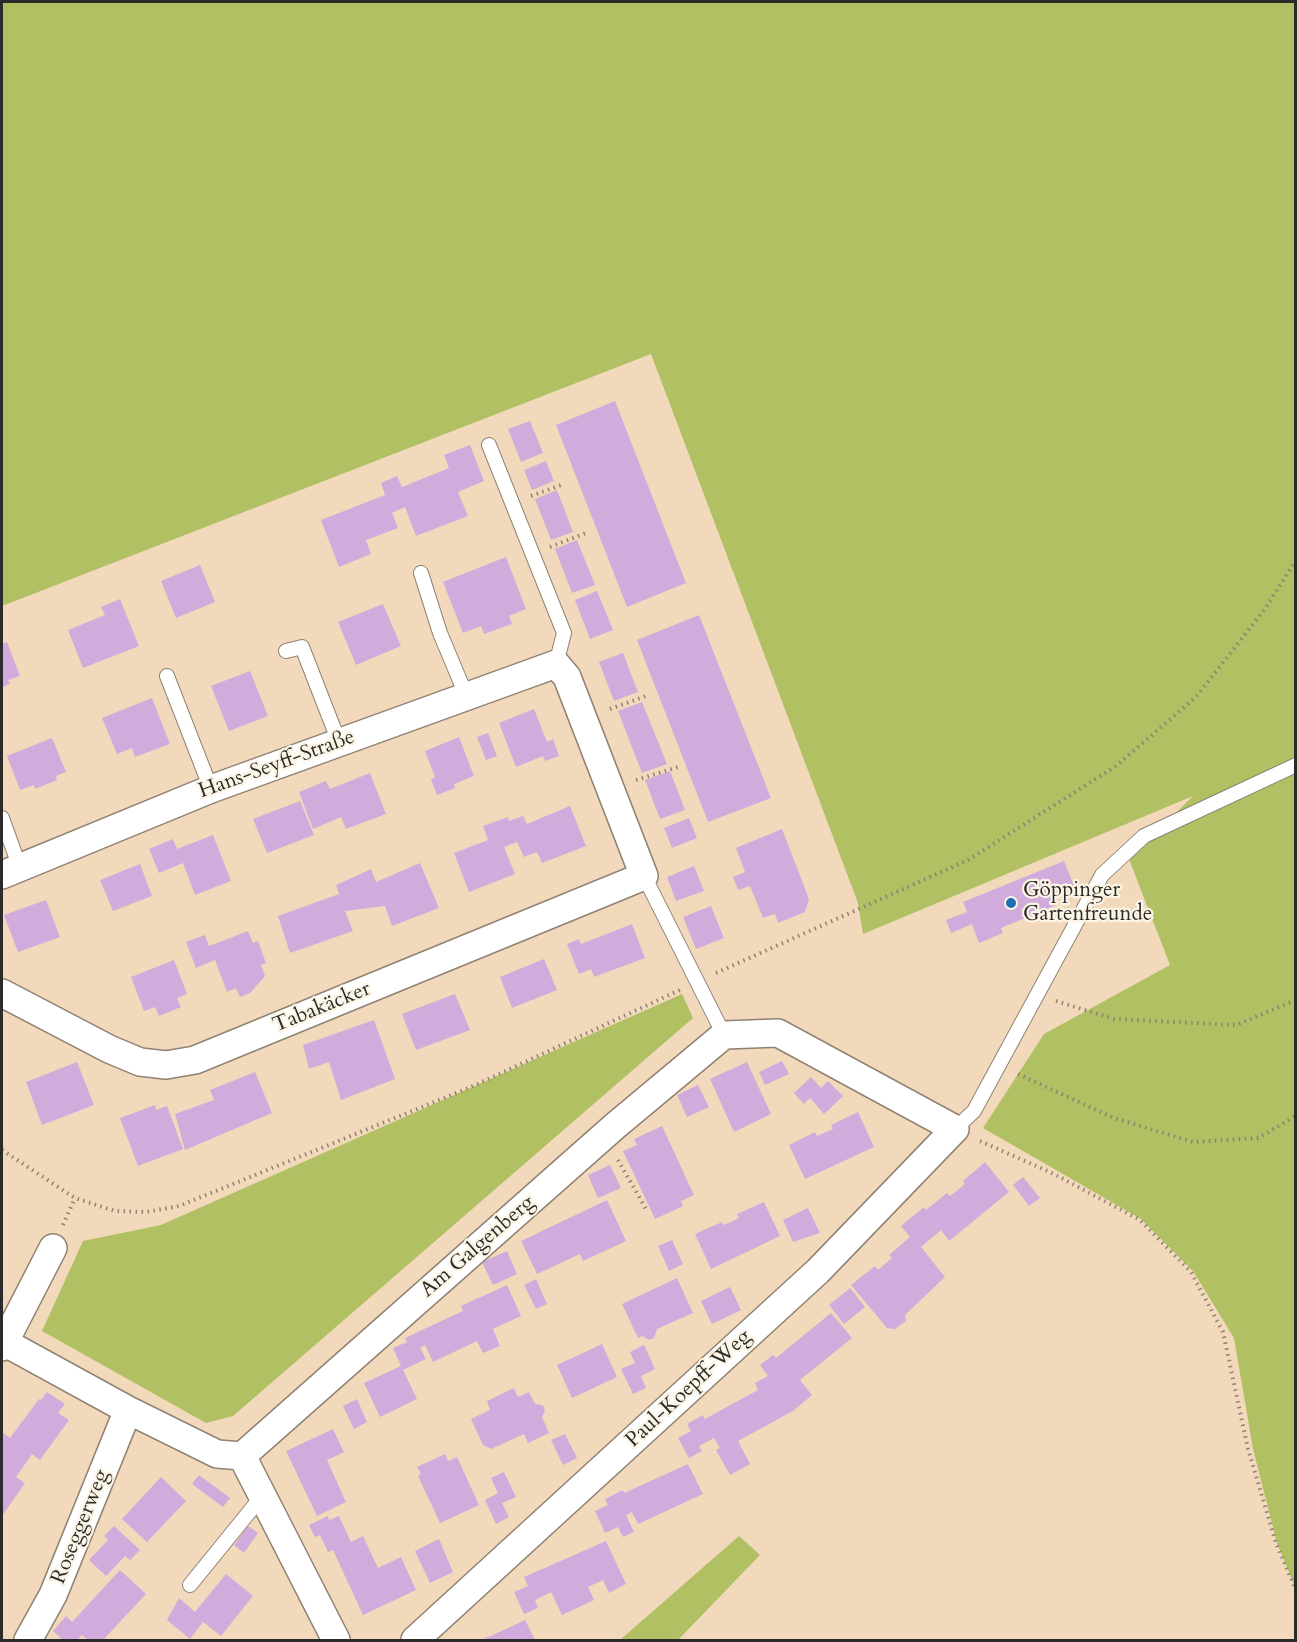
<!DOCTYPE html>
<meta charset="utf-8">
<style>
body{margin:0}
#map{position:relative;width:1297px;height:1642px;overflow:hidden;background:#f3d9bb;font-family:Cardo,serif}
canvas{display:block}
.frame{position:absolute;inset:0;border:3px solid #2b2b2b;pointer-events:none}
</style>
<div id="map">
<canvas width="1297" height="1642"></canvas>
<div class="frame"></div>
</div>
<script>
const c = document.querySelector('canvas').getContext('2d');
c.lineJoin = 'round';
function fill(path, color) {
  c.fillStyle = color;
  c.fill(path, 'evenodd');
}
function poly(rows) {
  const path = new Path2D();
  for (const r of rows) {
    path.moveTo(r[0], r[1]);
    for (let i = 2; i < r.length; i += 2) path.lineTo(r[i], r[i + 1]);
  }
  return path;
}
function stroke(path, color, width, dash) {
  c.strokeStyle = color;
  c.lineWidth = width;
  c.lineCap = dash ? 'butt' : 'round';
  c.setLineDash(dash || []);
  c.stroke(path);
}
function drawText(font, color, halo, rows, align = 'center') {
  c.font = font + ' Cardo,serif';
  c.lineWidth = 4.5;
  c.setLineDash([]);
  c.textBaseline = 'middle';
  c.strokeStyle = halo;
  c.fillStyle = color;
  for (const [text, x, y, turn = 0] of rows) {
    c.save();
    c.translate(x, y);
    c.rotate((+turn || 0) * Math.PI / 180);
    c.textAlign = isNaN(turn) ? turn : align;
    if (halo) c.strokeText(text, 0, 0);
    c.fillText(text, 0, 0);
    c.restore();
  }
}
const green = poly([
 [2,2,1295,2,1295,1587,1277,1543,1253,1449,1234,1338,1193,1271,1141,1219,983,1128,1044,1034,1170,965,1129,859,1193,796,863,934,858,903,651,354,2,606],
 [682,994,693,1018,233,1416,206,1423,42,1331,83,1241,161,1225],
 [739,1536,760,1555,678,1640,620,1640]
]);
const building = poly([
 [615,401,686,583,627,607,556,425],
 [530,421,543,453,521,462,508,429],
 [470,445,484,481,458,492,468,516,416,536,405,507,392,513,398,528,366,540,371,554,339,567,321,520,385,495,381,483,397,476,402,487,449,468,444,455],
 [546,461,554,481,532,490,524,470],
 [557,490,573,532,551,540,535,499],
 [577,540,595,585,572,593,555,549],
 [506,557,526,609,509,616,512,624,484,634,481,626,463,633,443,582],
 [200,565,215,602,176,618,161,581],
 [597,591,613,630,590,639,575,600],
 [120,599,139,646,83,668,68,630,105,615,101,607],
 [383,604,401,646,356,665,338,622],
 [699,615,771,798,708,822,637,640],
 [7,642,20,676,8,680,10,684,2,687,2,644],
 [623,653,638,692,614,701,599,662],
 [250,671,268,716,229,731,211,686],
 [152,698,170,744,135,757,132,748,117,754,102,718],
 [642,702,667,764,642,773,618,711],
 [534,709,547,742,553,739,559,756,545,761,543,756,516,767,499,723],
 [488,733,497,756,486,760,477,737],
 [459,737,474,776,454,784,455,788,437,795,431,779,435,777,425,751],
 [52,738,66,772,56,776,57,780,35,789,34,785,20,790,7,756],
 [670,771,685,810,660,819,645,780],
 [370,773,386,814,346,829,341,817,313,829,299,792,326,781,330,789],
 [300,801,314,835,267,853,253,819],
 [570,806,586,846,542,863,537,852,524,857,517,842,504,847,515,874,469,892,454,853,488,840,483,826,508,817,509,821,523,816,527,824],
 [689,818,697,838,672,848,664,828],
 [782,829,809,899,805,912,778,923,775,914,763,918,750,886,738,890,733,877,745,872,736,848],
 [213,835,231,881,195,895,183,863,159,873,149,849,173,839,177,849],
 [1064,861,1075,888,1055,895,1059,904,1001,928,1003,933,979,943,972,924,951,933,946,920,967,912,963,902],
 [420,863,439,908,392,926,385,906,345,911,353,931,290,953,278,916,339,894,336,885,371,869,376,882],
 [140,864,152,896,113,911,100,880],
 [694,866,704,891,676,901,667,877],
 [46,900,60,937,18,952,4,915],
 [711,906,724,938,696,949,683,917],
 [632,924,645,958,594,977,591,969,579,974,567,944,579,939,581,944],
 [248,931,253,943,258,941,266,963,261,965,265,976,250,993,240,997,236,988,227,992,215,960,196,968,186,942,205,935,209,946],
 [544,959,557,990,512,1008,500,977],
 [174,960,187,994,177,998,181,1007,159,1016,155,1007,144,1011,131,977],
 [455,994,470,1030,416,1050,402,1014],
 [374,1020,395,1079,341,1100,329,1062,309,1069,303,1045],
 [782,1061,789,1074,765,1085,759,1072],
 [77,1062,94,1105,42,1125,26,1082],
 [747,1062,771,1114,734,1132,710,1079],
 [255,1072,272,1113,185,1150,175,1114,214,1100,210,1090],
 [811,1077,821,1088,828,1081,843,1096,824,1114,810,1098,804,1104,794,1093],
 [698,1085,709,1107,687,1117,677,1095],
 [155,1105,156,1110,167,1106,183,1149,138,1166,120,1118],
 [858,1112,874,1147,805,1179,789,1145,815,1132,817,1136,833,1129,831,1125],
 [662,1126,694,1195,681,1201,683,1206,655,1219,623,1151,637,1145,634,1139],
 [985,1162,1009,1192,949,1241,941,1230,921,1247,945,1277,905,1315,906,1321,895,1329,887,1328,851,1285,875,1266,878,1270,892,1258,889,1255,910,1237,901,1226,924,1207,926,1210,947,1193,950,1196,965,1184,963,1181],
 [610,1165,621,1188,598,1198,588,1175],
 [1023,1177,1040,1198,1029,1206,1013,1185],
 [607,1200,626,1241,583,1261,580,1254,537,1274,521,1241],
 [764,1202,780,1236,711,1269,695,1234,722,1222,723,1225,731,1222,739,1218,737,1214],
 [808,1208,820,1233,793,1242,783,1220],
 [672,1240,683,1264,669,1271,658,1246],
 [507,1251,517,1274,493,1285,482,1262],
 [677,1278,693,1313,657,1329,654,1338,649,1340,642,1336,638,1338,622,1304],
 [536,1279,547,1304,536,1309,524,1285],
 [507,1285,521,1316,493,1329,500,1346,483,1353,477,1341,433,1362,425,1345,420,1348,426,1359,403,1370,417,1399,380,1417,364,1383,401,1366,393,1348,407,1342,405,1338,463,1311,461,1306],
 [730,1287,741,1310,712,1324,701,1301],
 [850,1288,865,1307,844,1324,829,1305],
 [831,1313,852,1338,800,1380,812,1395,793,1411,738,1441,750,1464,730,1475,716,1450,720,1448,714,1438,699,1446,702,1451,689,1458,678,1438,691,1431,687,1424,703,1415,705,1419,758,1390,755,1383,768,1376,760,1365,773,1355,776,1358],
 [602,1344,617,1377,572,1398,557,1365],
 [644,1345,655,1369,641,1376,646,1388,633,1394,621,1369,635,1363,630,1352],
 [514,1388,518,1397,529,1392,535,1404,543,1405,545,1411,542,1417,549,1433,528,1443,524,1434,491,1449,483,1445,471,1419,490,1410,487,1401],
 [47,1392,65,1404,58,1413,69,1420,40,1460,32,1454,16,1477,25,1483,2,1516,2,1432,10,1438,39,1399,41,1400],
 [357,1399,367,1422,354,1429,343,1406],
 [333,1429,344,1452,327,1460,346,1502,317,1516,286,1451],
 [565,1434,577,1458,563,1465,551,1440],
 [445,1454,448,1461,457,1457,479,1505,440,1523,418,1476,421,1474,417,1467],
 [688,1464,703,1494,638,1524,632,1512,626,1515,634,1532,623,1537,618,1527,605,1533,595,1511,608,1505,605,1499,623,1490,624,1493],
 [504,1472,516,1497,502,1503,509,1517,496,1524,485,1500,498,1493,491,1478],
 [199,1475,230,1498,223,1507,192,1484],
 [161,1477,186,1501,147,1542,122,1519],
 [328,1516,329,1520,339,1516,351,1542,363,1536,378,1568,401,1557,416,1590,363,1615,333,1550,328,1552,320,1535,315,1537,309,1525],
 [114,1526,140,1550,130,1560,125,1556,106,1576,89,1560,108,1540,104,1536],
 [248,1526,258,1533,244,1553,234,1545],
 [439,1539,453,1572,430,1583,415,1551],
 [606,1541,626,1584,609,1593,603,1580,588,1587,594,1600,562,1615,551,1592,535,1600,538,1608,524,1614,514,1592,528,1586,524,1577],
 [120,1570,146,1594,103,1640,88,1640,82,1635,77,1640,63,1640,53,1631,66,1616,72,1622],
 [226,1574,253,1596,221,1636,203,1622,190,1639,167,1620,179,1598,195,1612],
 [525,1620,535,1640,481,1640,493,1635]
]);
const path = poly([
 [531,496,564,484],
 [550,547,586,533],
 [610,709,649,695],
 [636,780,678,767],
 [716,973,968,860,1116,766,1196,697,1265,609,1296,560],
 [1056,1001,1114,1019,1236,1025,1296,1000],
 [1018,1074,1114,1118,1193,1142,1258,1138,1296,1116],
 [980,1141,1054,1174,1140,1220,1191,1272,1223,1332,1248,1449,1276,1543,1296,1590],
 [2,1150,75,1198,115,1211,146,1212,179,1206,471,1087,680,990],
 [618,1160,646,1209],
 [63,1225,75,1198]
]);
const service = poly([
 [489,445,564,633,556,664],
 [421,573,440,633,466,695],
 [286,651,302,647,339,742],
 [167,676,211,789],
 [2,818,20,868],
 [644,876,724,1035],
 [955,1129,974,1111,1102,875,1144,836,1296,765],
 [190,1585,263,1495]
]);
const minor = poly([
 [2,875,211,789,556,664,567,677,644,876,195,1060,166,1065,140,1062,109,1049,2,993],
 [4,1342,128,1410,217,1454,242,1456,615,1126,724,1035,778,1033,955,1129,818,1271,415,1640],
 [2,1347,53,1248],
 [242,1456,336,1640],
 [28,1640,53,1595,128,1410]
]);
const markers = [
 [1011,903,6,"#1f6fb2"]
];
const streetNames = [
 ["Hans-Seyff-Straße",277,765,-20],
 ["Tabakäcker",322,1008,-22],
 ["Am Galgenberg",478,1247,-41],
 ["Paul-Koepff-Weg",689,1389,-43],
 ["Roseggerweg",81,1527,-68]
];
const poiNames = [
 ["Göppinger",1023,891],
 ["Gartenfreunde",1023,915]
];
fill(green, '#b0c063');
fill(building, '#d1abdb');
stroke(service, '#8f8273', 16);
stroke(minor, '#8f8273', 30);
stroke(path, '#8f8273', 4, [1.5, 4.5]);
stroke(service, '#fff', 14);
stroke(minor, '#fff', 27);
for (const [x, y, r, color] of markers) {
  const dot = new Path2D();
  dot.arc(x, y, r, 0, 2 * Math.PI);
  c.fillStyle = color;
  c.fill(dot);
  stroke(dot, '#fcf5e5', 2);
}
drawText('21px', '#2b2b2b', '#fcf5e5', streetNames);
drawText('21px', '#2b2b2b', '#fcf5e5', poiNames, 'left');
</script>
